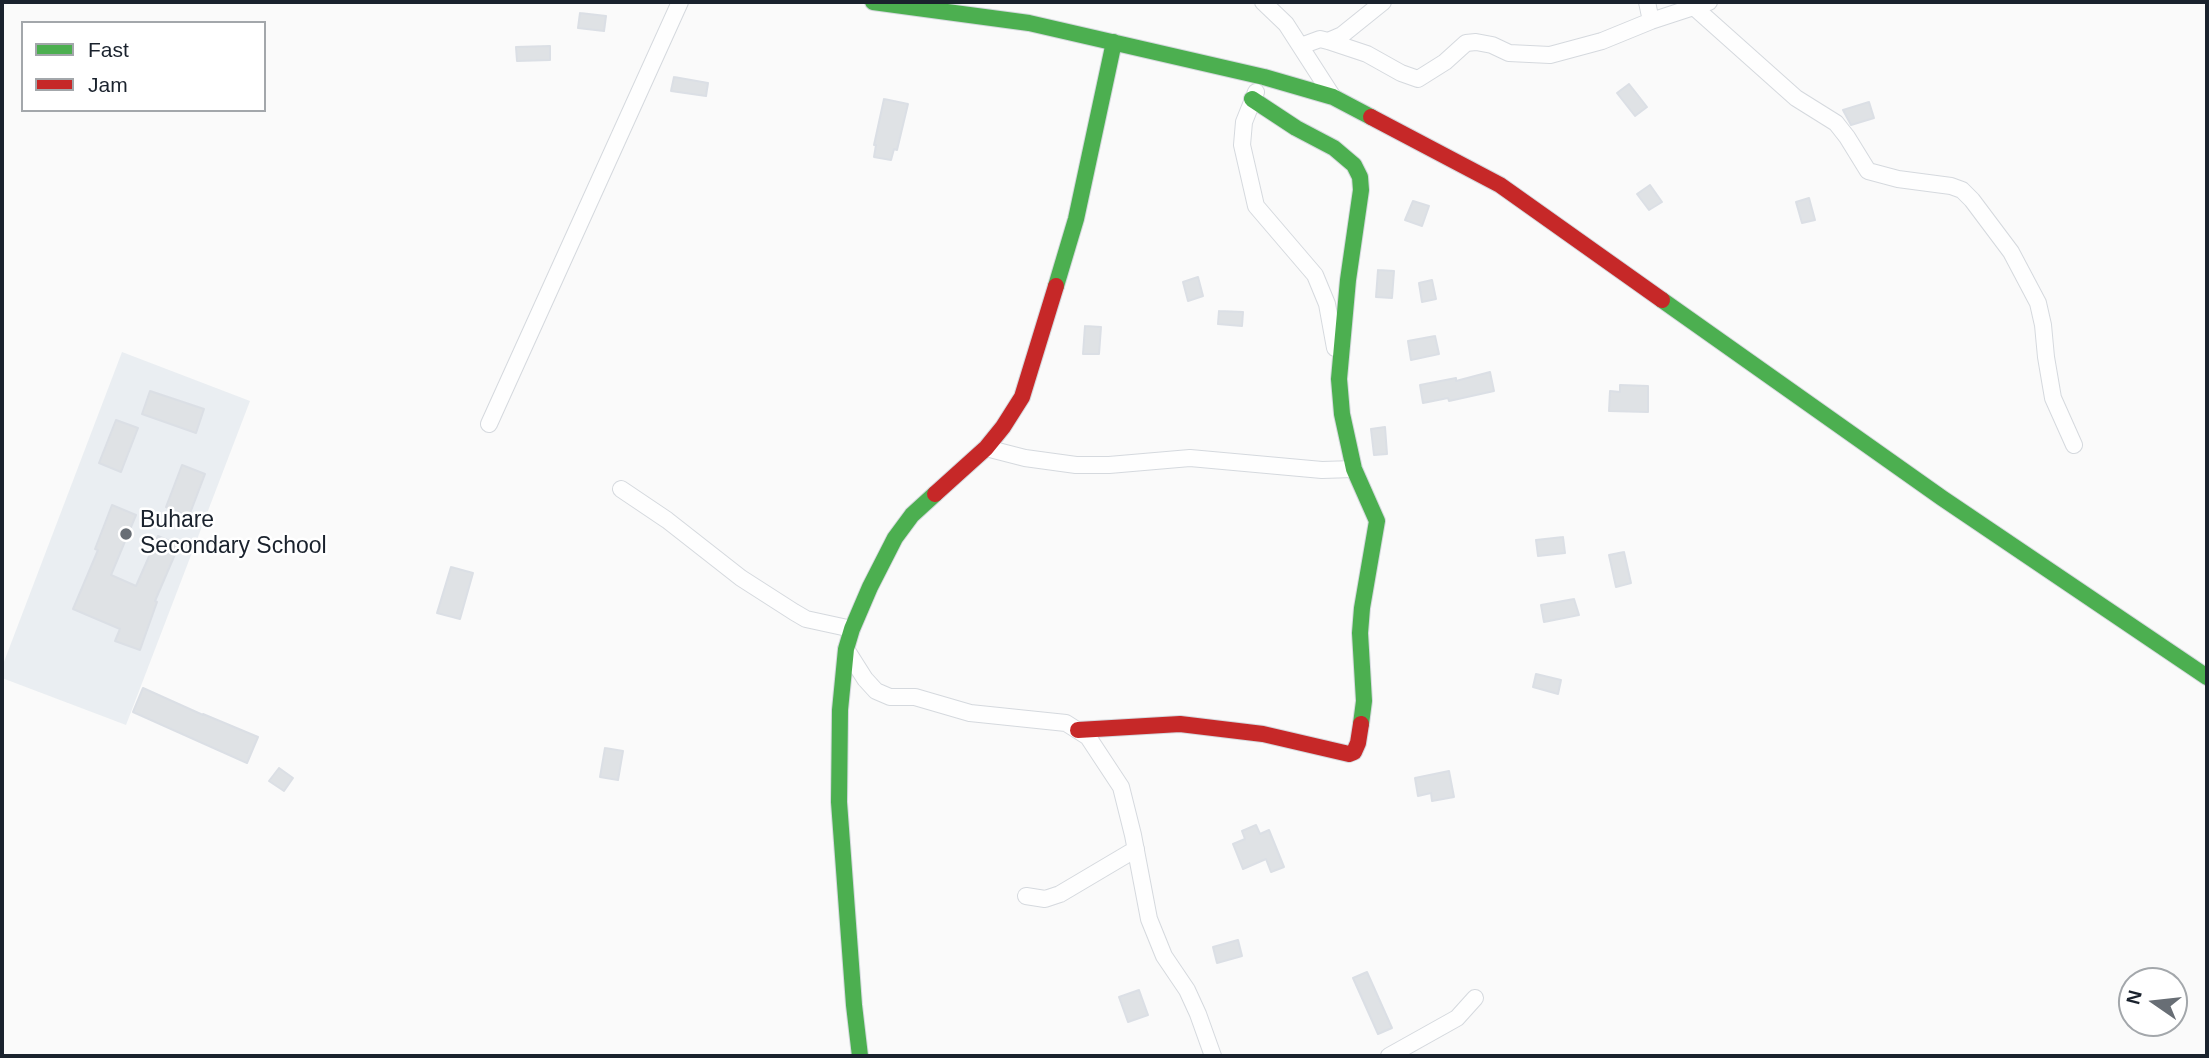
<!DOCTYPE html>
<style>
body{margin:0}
#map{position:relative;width:2209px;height:1058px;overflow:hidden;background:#fafafa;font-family:Helvetica,sans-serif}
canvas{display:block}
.frame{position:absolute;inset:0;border:4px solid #1a222d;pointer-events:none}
.legend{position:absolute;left:21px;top:21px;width:245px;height:91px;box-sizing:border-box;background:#fff;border:2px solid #a3a7ab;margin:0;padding:9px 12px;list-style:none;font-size:21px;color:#1a222d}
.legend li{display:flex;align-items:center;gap:14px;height:35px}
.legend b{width:35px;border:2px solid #a3a7ab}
.north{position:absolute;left:2118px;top:967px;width:70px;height:70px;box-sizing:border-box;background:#fff;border:2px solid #a3a7ab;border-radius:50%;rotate:284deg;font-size:19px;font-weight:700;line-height:28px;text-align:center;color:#1a222d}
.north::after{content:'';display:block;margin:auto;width:24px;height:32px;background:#686e75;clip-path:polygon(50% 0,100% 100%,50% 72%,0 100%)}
</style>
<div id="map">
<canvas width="2209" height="1058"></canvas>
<div class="frame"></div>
<ul class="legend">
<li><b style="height:9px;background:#4caf50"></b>Fast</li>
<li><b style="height:9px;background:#c62828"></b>Jam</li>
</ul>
<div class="north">N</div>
</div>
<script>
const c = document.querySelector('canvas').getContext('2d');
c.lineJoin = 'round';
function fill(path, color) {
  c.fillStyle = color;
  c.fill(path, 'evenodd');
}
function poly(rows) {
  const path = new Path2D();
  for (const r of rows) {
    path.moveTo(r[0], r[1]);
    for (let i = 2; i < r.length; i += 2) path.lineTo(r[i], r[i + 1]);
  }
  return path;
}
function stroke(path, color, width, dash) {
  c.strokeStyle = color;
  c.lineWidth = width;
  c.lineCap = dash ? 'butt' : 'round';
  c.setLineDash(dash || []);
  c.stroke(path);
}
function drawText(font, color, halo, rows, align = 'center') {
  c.font = font + ' Helvetica,sans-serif';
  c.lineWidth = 5;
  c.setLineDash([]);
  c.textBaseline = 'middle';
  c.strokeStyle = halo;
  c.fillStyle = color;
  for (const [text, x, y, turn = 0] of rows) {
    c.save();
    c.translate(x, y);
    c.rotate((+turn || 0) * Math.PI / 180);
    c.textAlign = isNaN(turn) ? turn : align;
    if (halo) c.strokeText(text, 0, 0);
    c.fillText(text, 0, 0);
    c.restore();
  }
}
const built = poly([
 [122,352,250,401,126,725,2,678,2,667]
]);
const building = poly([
 [580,13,606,16,604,31,578,28,580,13],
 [550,46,550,60,517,61,516,47,550,46],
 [674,77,708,83,706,96,671,91,674,77],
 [1629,84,1647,107,1635,116,1617,93,1629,84],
 [884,99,908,104,897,150,894,149,891,160,874,157,876,145,874,145,884,99],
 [1869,102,1874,118,1851,125,1843,110,1869,102],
 [1650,185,1662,202,1649,210,1637,194,1650,185],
 [1809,198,1815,220,1802,223,1796,202,1809,198],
 [1413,201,1429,206,1422,226,1405,220,1413,201],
 [1378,270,1394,271,1392,298,1376,297,1378,270],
 [1198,277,1203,296,1188,301,1183,282,1198,277],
 [1432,280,1436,299,1422,302,1419,283,1432,280],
 [1219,311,1243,312,1242,326,1218,324,1219,311],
 [1085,326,1101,327,1099,354,1083,354,1085,326],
 [1435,336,1439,354,1411,360,1408,341,1435,336],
 [1490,372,1494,391,1449,401,1448,398,1423,403,1420,385,1456,378,1456,381,1490,372],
 [1620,385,1648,386,1648,412,1609,411,1610,391,1620,392,1620,385],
 [150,391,204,409,196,433,142,414,150,391],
 [116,420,138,428,121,472,99,463,116,420],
 [1385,427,1387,454,1374,455,1371,429,1385,427],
 [182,465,205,474,189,516,166,507,182,465],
 [112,505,136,515,111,575,136,586,158,536,179,545,155,601,157,602,140,650,115,641,120,629,73,609,98,550,95,549,112,505],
 [1563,537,1565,553,1538,556,1536,540,1563,537],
 [1624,552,1631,583,1616,587,1609,555,1624,552],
 [451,567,473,573,460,619,437,613,451,567],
 [1574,599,1579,615,1544,622,1541,605,1574,599],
 [1536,674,1561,680,1558,694,1533,687,1536,674],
 [143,688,203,715,203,714,258,737,247,763,133,712,143,688],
 [605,748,623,751,618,780,600,777,605,748],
 [279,768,293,778,284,791,269,781,279,768],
 [1449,771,1454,797,1432,801,1431,793,1418,796,1415,778,1449,771],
 [1256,825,1260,834,1269,830,1284,867,1271,872,1266,859,1243,869,1233,844,1245,839,1242,831,1256,825],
 [1238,940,1242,956,1217,963,1213,947,1238,940],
 [1367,972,1392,1028,1378,1034,1353,978,1367,972],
 [1139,990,1148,1015,1128,1022,1119,997,1139,990]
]);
const street = poly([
 [1263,2,1286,24,1333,97],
 [1647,2,1651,21],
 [1694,7,1796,98,1836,123,1847,137,1868,171,1898,179,1951,186,1962,190,1972,200,2011,252,2038,303,2043,325,2046,357,2053,398,2074,445],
 [1328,41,1342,35,1383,2],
 [1301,46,1320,39,1328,41,1367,54,1401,73,1418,79,1445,62,1466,43,1476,42,1492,45,1509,53,1550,55,1602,41,1651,21,1709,2],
 [1256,92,1244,122,1242,145,1256,206,1315,275,1327,304,1335,348],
 [489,424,680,2],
 [986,448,1025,458,1076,465,1109,465,1190,458,1322,470,1354,469],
 [621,489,667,520,741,578,794,612,806,619,852,629],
 [846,649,865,679,876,691,890,697,915,697,970,713,1066,723,1088,737,1121,787,1133,835,1149,919,1164,956,1187,990,1198,1014,1213,1056],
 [1026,896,1045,899,1060,894,1136,849],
 [1389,1056,1457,1018,1475,998]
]);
const fast = poly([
 [873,2,1029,23,1264,77,1333,97,1371,117],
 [1252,99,1296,128,1334,148,1354,165,1360,177,1361,190,1348,280,1339,379,1342,414,1354,469,1377,521,1362,608,1360,633,1364,701,1361,724],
 [1056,286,1076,219,1114,42],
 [1662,300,1942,498,2207,677],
 [860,1056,854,1005,839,802,840,710,846,649,852,629,870,587,895,538,912,515,935,494]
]);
const jam = poly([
 [1371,117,1500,185,1662,300],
 [935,494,986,448,1003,427,1022,397,1056,286],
 [1078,730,1180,724,1263,734,1349,754,1354,752,1358,743,1361,724]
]);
const markers = [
 [126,534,7,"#686e75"]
];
const poiNames = [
 ["Buhare",140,521],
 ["Secondary School",140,547]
];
fill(built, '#eaeef2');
fill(building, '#dfe2e5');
stroke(building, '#dbdfe5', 2);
stroke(street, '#d5d9de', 18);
stroke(fast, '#d5d9de', 18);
stroke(jam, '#d5d9de', 18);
stroke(street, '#fefefe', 16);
stroke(fast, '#4caf50', 16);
stroke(jam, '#c62828', 16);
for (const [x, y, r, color] of markers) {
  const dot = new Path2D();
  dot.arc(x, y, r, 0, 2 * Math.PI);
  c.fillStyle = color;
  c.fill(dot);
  stroke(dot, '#fff', 2.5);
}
drawText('23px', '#1a222d', '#fff', poiNames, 'left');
</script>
